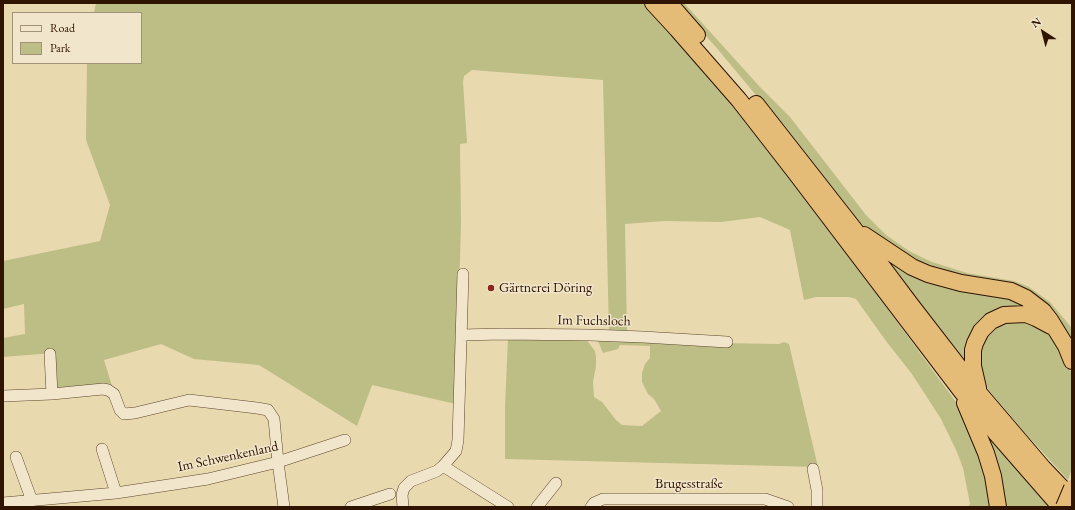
<!DOCTYPE html>
<meta charset="utf-8">
<style>
body{margin:0}
#map{position:relative;width:1075px;height:510px;overflow:hidden;background:#e9d9af;font-family:"EB Garamond",serif}
canvas{display:block}
.frame{position:absolute;inset:0;border:4px solid #2e1401;pointer-events:none}
.legend{position:absolute;left:12px;top:12px;width:130px;height:52px;box-sizing:border-box;background:#f1e6cb;border:1px solid #a3927a;margin:0;padding:5px 7px;list-style:none;font-size:12px;color:#2e1401}
.legend li{display:flex;align-items:center;gap:8px;height:20px}
.legend b{width:20px;border:1px solid #a3927a}
.north{position:absolute;left:1023px;top:12px;width:40px;height:40px;-webkit-text-stroke:3px #f1e6cb;paint-order:stroke;rotate:324deg;font-size:11px;font-weight:700;line-height:16px;text-align:center;color:#2e1401}
.north::after{content:'';display:block;margin:auto;width:14px;height:18px;background:#2e1401;clip-path:polygon(50% 0,100% 100%,50% 72%,0 100%)}
</style>
<div id="map">
<canvas width="1075" height="510"></canvas>
<div class="frame"></div>
<ul class="legend">
<li><b style="height:5px;background:#f1e6cb"></b>Road</li>
<li><b style="height:11px;background:#bdbd86"></b>Park</li>
</ul>
<div class="north">N</div>
</div>
<script>
const c = document.querySelector('canvas').getContext('2d');
c.lineJoin = 'round';
function fill(path, color) {
  c.fillStyle = color;
  c.fill(path, 'evenodd');
}
function poly(rows) {
  const path = new Path2D();
  for (const r of rows) {
    path.moveTo(r[0], r[1]);
    for (let i = 2; i < r.length; i += 2) path.lineTo(r[i], r[i + 1]);
  }
  return path;
}
function stroke(path, color, width, dash) {
  c.strokeStyle = color;
  c.lineWidth = width;
  c.lineCap = dash ? 'butt' : 'round';
  c.setLineDash(dash || []);
  c.stroke(path);
}
function drawText(font, color, halo, rows, align = 'center') {
  c.font = font + ' "EB Garamond",serif';
  c.lineWidth = 3;
  c.setLineDash([]);
  c.textBaseline = 'middle';
  c.strokeStyle = halo;
  c.fillStyle = color;
  for (const [text, x, y, turn = 0] of rows) {
    c.save();
    c.translate(x, y);
    c.rotate((+turn || 0) * Math.PI / 180);
    c.textAlign = isNaN(turn) ? turn : align;
    if (halo) c.strokeText(text, 0, 0);
    c.fillText(text, 0, 0);
    c.restore();
  }
}
const green = poly([
 [96,3,646,3,728,94,855,259,864,277,959,406,975,436,995,507,968,507,970,504,963,468,957,452,941,419,912,374,886,341,856,299,849,297,816,297,804,300,790,230,760,217,721,222,664,221,625,224,627,334,609,333,603,80,472,70,464,76,463,82,467,143,460,144,461,222,456,404,372,385,357,426,259,365,194,359,161,344,104,360,112,386,59,389,55,384,53,353,3,357,3,338,25,334,24,304,3,309,3,261,100,241,110,205,86,140,87,63,141,63,141,13,94,13],
 [676,3,684,3,760,87,790,117,866,215,886,235,909,251,932,262,967,273,1014,281,1029,287,1050,302,1071,327,1072,329,1072,350,1041,306,945,277,873,236,860,224,783,124,755,94,715,46],
 [876,247,982,290,1034,307,988,321,973,377],
 [1029,319,1055,336,1072,374,1072,468,1068,480,1027,435,987,388,979,373,981,341,1002,321],
 [508,338,588,338,588,342,595,351,596,357,596,366,593,382,594,397,602,402,616,420,622,425,642,426,661,411,654,399,648,394,642,382,642,373,645,364,650,358,650,346,620,345,618,349,603,353,598,341,779,344,784,342,789,344,818,467,505,459,505,407],
 [975,418,1053,507,1002,507]
]);
const minor = poly([
 [461,335,502,334,590,335,643,337,727,342],
 [50,354,52,394],
 [3,396,52,394,103,389,108,390,114,394,120,410,124,414,135,413,189,400,257,408,268,410,274,419,278,462,284,507],
 [102,449,116,493],
 [16,457,32,501],
 [443,466,508,507],
 [813,469,817,490,817,507],
 [3,503,116,493,208,479,278,462,345,440],
 [351,507,390,494],
 [403,507,402,495,404,488,411,481,437,471,443,466,456,451,458,440,463,274],
 [537,507,556,483],
 [591,507,594,503,603,499,765,499,788,507]
]);
const highway = poly([
 [653,3,677,29,739,100,795,172,962,392,995,432,1057,503],
 [669,3,697,35],
 [756,104,854,229,911,305,979,393,1043,468,1063,489],
 [864,235,912,267,928,274,961,283,1011,291,1026,298,1043,311,1050,320,1066,346,1072,361],
 [978,388,973,366,973,350,975,343,981,331,991,321,1004,315,1026,314,1036,318,1051,326],
 [965,403,986,453,993,476,998,507]
]);
const highwayBridge = poly([
 [1064,507,1072,488]
]);
const markers = [
 [491,288,4,"#8f2418"]
];
const poiNames = [
 ["Gärtnerei Döring",499,288]
];
const streetNames = [
 ["Im Fuchsloch",594,321,1],
 ["Im Schwenkenland",228,457,-12],
 ["Brugesstraße",689,484]
];
fill(green, '#bdbd86');
stroke(minor, '#5d452c', 12);
stroke(highway, '#2e1401', 18);
stroke(minor, '#f1e6cb', 11);
stroke(highway, '#e4bc78', 16);
stroke(highwayBridge, '#2e1401', 18, []);
stroke(highwayBridge, '#e4bc78', 16);
for (const [x, y, r, color] of markers) {
  const dot = new Path2D();
  dot.arc(x, y, r, 0, 2 * Math.PI);
  c.fillStyle = color;
  c.fill(dot);
  stroke(dot, '#f1e6cb', 1.5);
}
drawText('14px', '#2e1401', '#f1e6cb', poiNames, 'left');
drawText('14px', '#2e1401', '#f1e6cb', streetNames);
</script>
